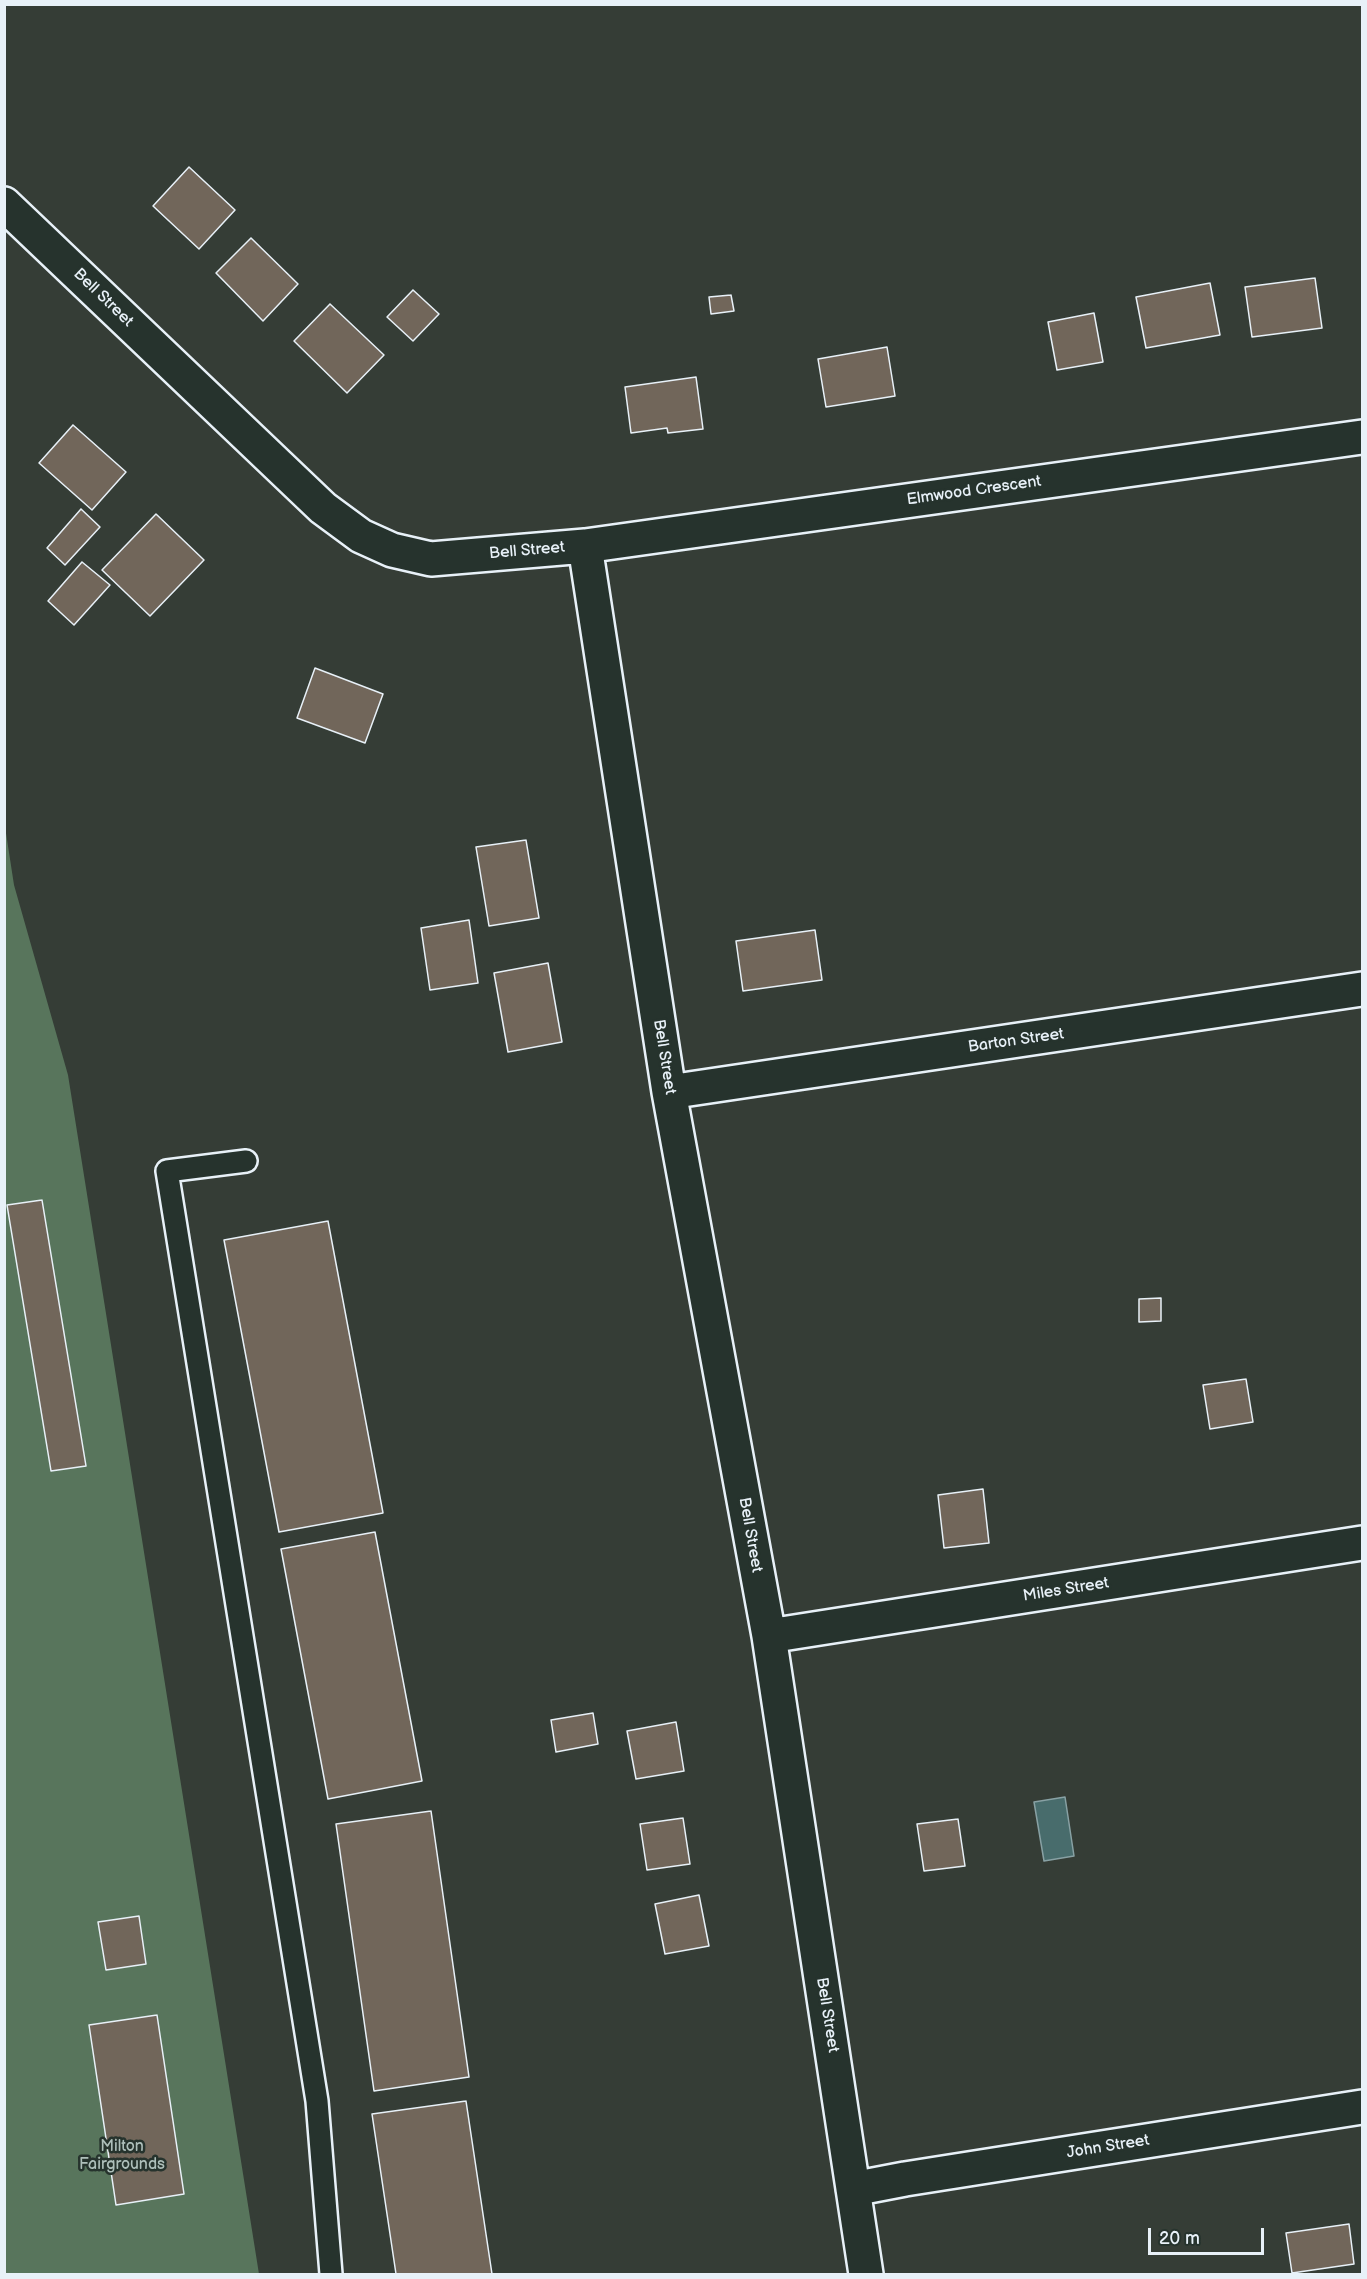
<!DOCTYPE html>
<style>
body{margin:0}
#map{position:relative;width:1367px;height:2279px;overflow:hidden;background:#353d36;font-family:"Balsamiq Sans",sans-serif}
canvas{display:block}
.frame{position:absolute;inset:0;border:6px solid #e8f1f8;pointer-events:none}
.scale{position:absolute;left:1148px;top:2228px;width:116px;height:27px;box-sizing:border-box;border:3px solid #e8f1f8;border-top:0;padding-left:8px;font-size:18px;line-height:21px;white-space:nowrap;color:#e8f1f8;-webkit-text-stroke:4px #26332d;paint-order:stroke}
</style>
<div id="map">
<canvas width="1367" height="2279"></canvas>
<div class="frame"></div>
<div class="scale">20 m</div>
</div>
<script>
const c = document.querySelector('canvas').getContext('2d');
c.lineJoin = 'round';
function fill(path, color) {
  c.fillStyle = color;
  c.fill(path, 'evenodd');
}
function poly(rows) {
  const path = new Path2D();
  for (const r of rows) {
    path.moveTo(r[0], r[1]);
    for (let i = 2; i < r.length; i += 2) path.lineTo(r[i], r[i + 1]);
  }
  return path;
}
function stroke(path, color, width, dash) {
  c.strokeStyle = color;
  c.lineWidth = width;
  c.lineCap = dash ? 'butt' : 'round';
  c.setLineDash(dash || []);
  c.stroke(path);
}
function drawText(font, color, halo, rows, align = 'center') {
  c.font = font + ' "Balsamiq Sans",sans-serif';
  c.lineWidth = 5;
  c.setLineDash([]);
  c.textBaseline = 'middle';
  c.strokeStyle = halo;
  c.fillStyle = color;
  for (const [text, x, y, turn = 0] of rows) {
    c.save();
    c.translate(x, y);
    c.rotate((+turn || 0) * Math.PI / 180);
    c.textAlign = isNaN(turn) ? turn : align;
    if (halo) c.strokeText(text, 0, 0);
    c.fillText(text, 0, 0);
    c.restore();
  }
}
const green = poly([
 [4,820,14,885,68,1075,259,2274,5,2274]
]);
const water = poly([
 [1065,1797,1074,1856,1044,1861,1034,1802,1065,1797]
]);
const building = poly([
 [189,167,235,210,199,249,153,206,189,167],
 [251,238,298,284,263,321,216,273,251,238],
 [1315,278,1322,328,1252,337,1245,287,1315,278],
 [1210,283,1220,335,1146,348,1136,297,1210,283],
 [413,290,439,314,413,341,387,317,413,290],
 [731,295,734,311,711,314,709,297,731,295],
 [330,304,384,355,347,393,294,341,330,304],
 [1094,313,1103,362,1057,370,1048,322,1094,313],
 [887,347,895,396,826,407,818,359,887,347],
 [696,377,703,429,668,433,667,428,631,433,625,387,696,377],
 [73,425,126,472,92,510,39,463,73,425],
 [81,509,100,527,65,565,47,548,81,509],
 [156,514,204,560,150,616,102,570,156,514],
 [82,562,110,585,74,625,48,601,82,562],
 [315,668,383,694,365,743,297,718,315,668],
 [526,840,539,918,489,926,476,847,526,840],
 [469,920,478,983,430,990,421,928,469,920],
 [815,930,822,980,743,991,736,941,815,930],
 [548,963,562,1042,508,1052,494,973,548,963],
 [42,1200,86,1466,51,1471,7,1205,42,1200],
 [328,1221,383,1513,279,1532,224,1240,328,1221],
 [1161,1298,1161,1321,1139,1322,1139,1299,1161,1298],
 [1246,1379,1253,1422,1210,1429,1203,1385,1246,1379],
 [983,1489,989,1543,944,1548,938,1495,983,1489],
 [375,1532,422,1781,328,1799,281,1549,375,1532],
 [593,1713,598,1744,556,1752,551,1720,593,1713],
 [676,1722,684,1771,636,1779,627,1731,676,1722],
 [431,1811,469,2077,374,2091,336,1824,431,1811],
 [683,1818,690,1864,647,1870,640,1824,683,1818],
 [958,1819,965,1866,924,1871,917,1824,958,1819],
 [699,1895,709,1946,665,1954,655,1904,699,1895],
 [139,1916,146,1964,106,1970,98,1922,139,1916],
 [157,2015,184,2194,116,2205,89,2025,157,2015],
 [466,2101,492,2274,396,2274,372,2114,466,2101],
 [1349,2224,1354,2264,1292,2273,1286,2233,1349,2224]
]);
const service = poly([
 [246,1161,167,1171,317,2101,331,2274]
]);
const minor = poly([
 [4,204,323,508,361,536,392,550,431,559,585,546,1362,437],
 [585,546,669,1092,769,1636,866,2274],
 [669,1092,1362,989],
 [769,1636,1362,1543],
 [853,2189,905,2179,1362,2107]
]);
const streetNames = [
 ["Bell Street",103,298,44],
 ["Elmwood Crescent",974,491,-8],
 ["Bell Street",527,551,-5],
 ["Barton Street",1016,1041,-8],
 ["Bell Street",664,1057,81],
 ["Bell Street",750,1535,80],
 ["Miles Street",1066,1590,-9],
 ["Bell Street",827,2015,81],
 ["John Street",1108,2147,-9]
];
const parkNames = [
 ["Milton",122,2147],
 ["Fairgrounds",122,2165]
];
fill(green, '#58755c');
fill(water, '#486c6c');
stroke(water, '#88a1a4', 1.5);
fill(building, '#71665a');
stroke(building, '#e8f1f8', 1.5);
stroke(service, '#e8f1f8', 26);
stroke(minor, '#e8f1f8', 38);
stroke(service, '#26332d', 21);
stroke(minor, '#26332d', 33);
drawText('16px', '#e8f1f8', '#26332d', streetNames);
drawText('16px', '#aebfba', '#26332d', parkNames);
</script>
